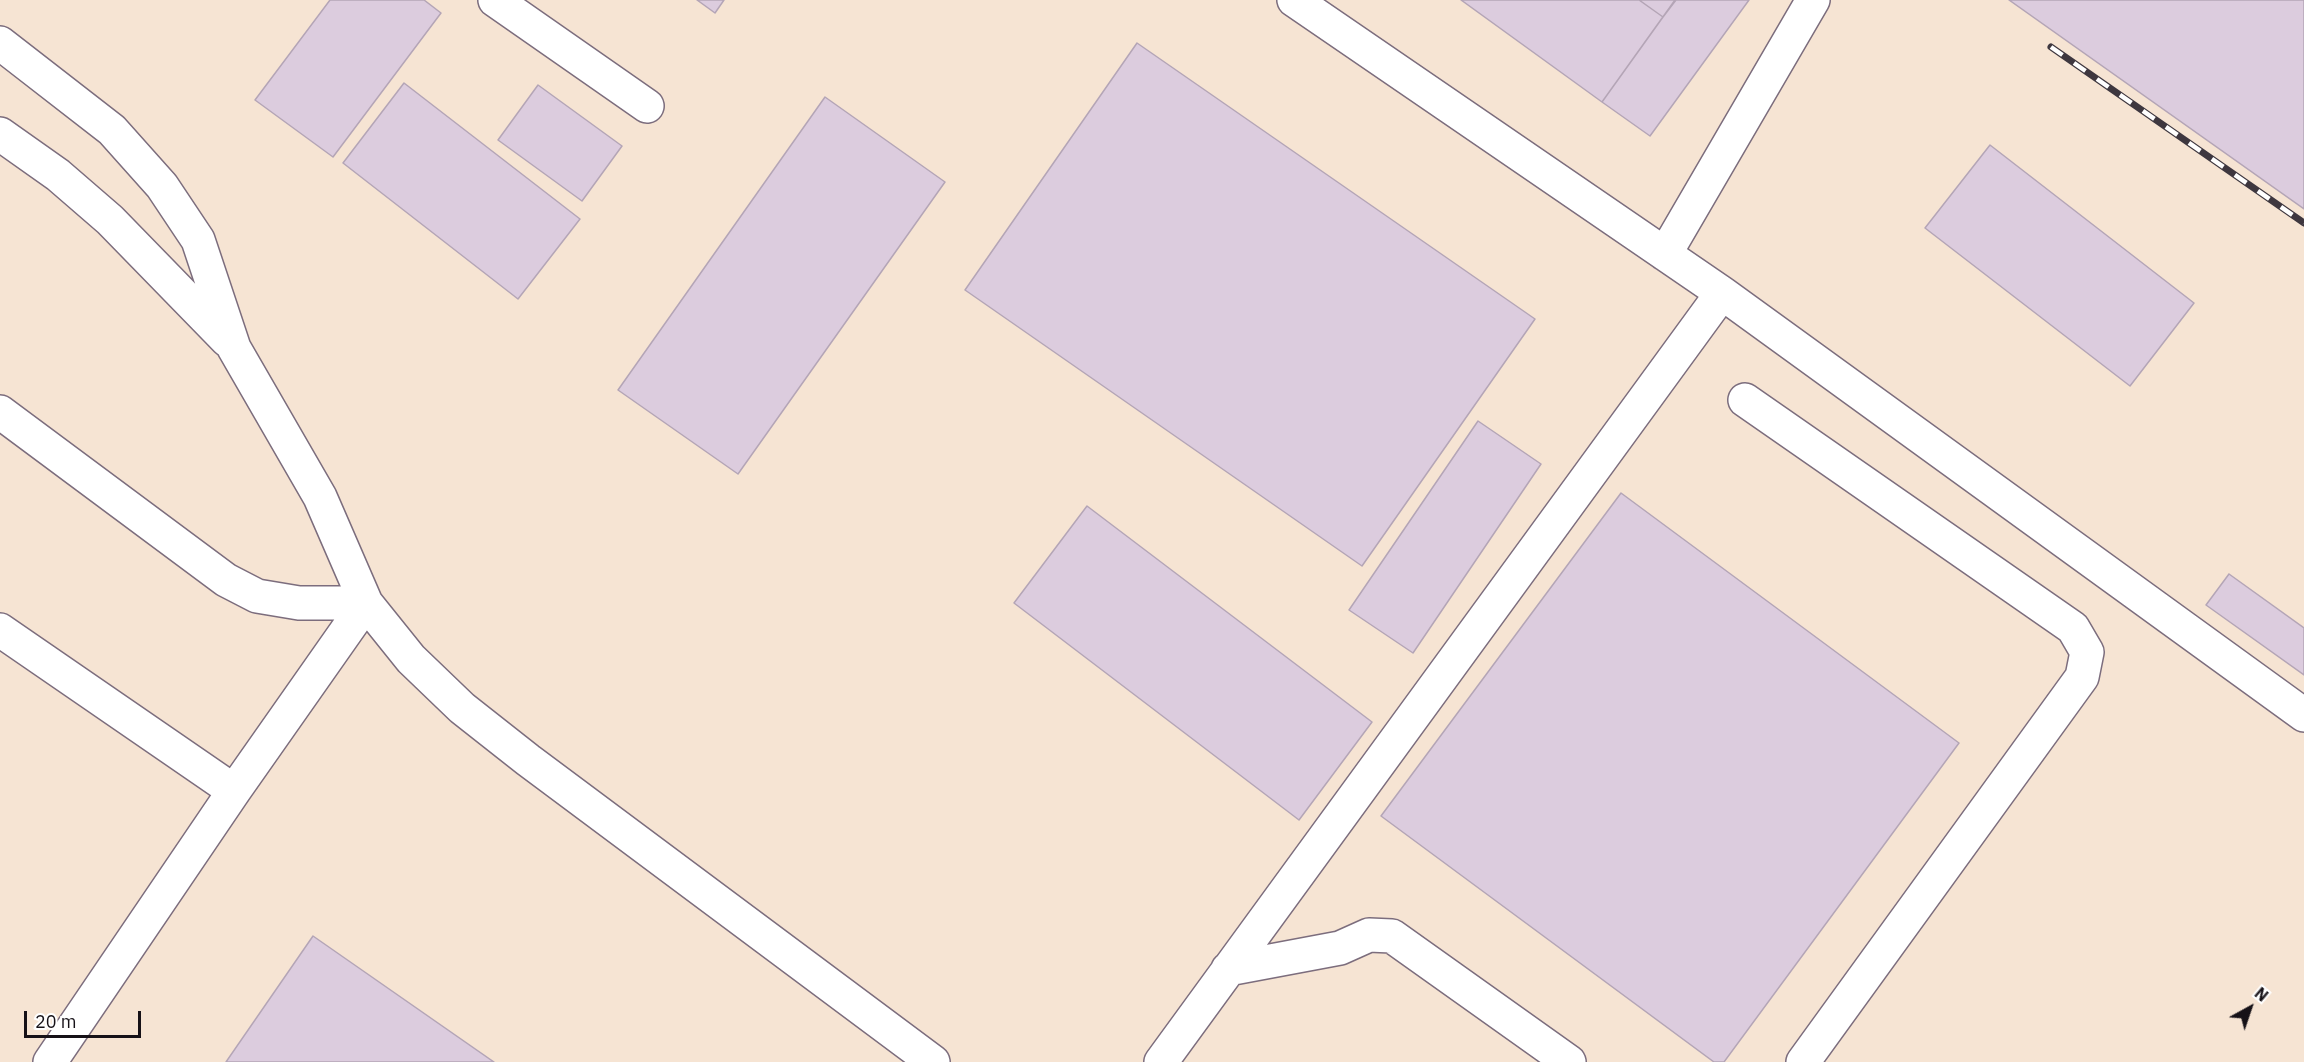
<!DOCTYPE html>
<style>
body{margin:0}
#map{position:relative;width:2304px;height:1062px;overflow:hidden;background:#fcebfd;font-family:"IBM Plex Sans",sans-serif}
canvas{display:block}
.north{position:absolute;left:2220px;top:978px;width:60px;height:60px;-webkit-text-stroke:4px #fff;paint-order:stroke;rotate:40deg;font-size:16px;font-weight:700;line-height:24px;text-align:center;color:#161117}
.north::after{content:'';display:block;margin:auto;width:21px;height:27px;background:#161117;clip-path:polygon(50% 0,100% 100%,50% 72%,0 100%)}
.scale{position:absolute;left:24px;top:1011px;width:117px;height:27px;box-sizing:border-box;border:3px solid #161117;border-top:0;padding-left:8px;font-size:18px;line-height:21px;white-space:nowrap;color:#161117;-webkit-text-stroke:4px #fff;paint-order:stroke}
</style>
<div id="map">
<canvas width="2304" height="1062"></canvas>
<div class="north">N</div>
<div class="scale">20 m</div>
</div>
<script>
const c = document.querySelector('canvas').getContext('2d');
c.lineJoin = 'round';
function fill(path, color) {
  c.fillStyle = color;
  c.fill(path, 'evenodd');
}
function poly(rows) {
  const path = new Path2D();
  for (const r of rows) {
    path.moveTo(r[0], r[1]);
    for (let i = 2; i < r.length; i += 2) path.lineTo(r[i], r[i + 1]);
  }
  return path;
}
function stroke(path, color, width, dash) {
  c.strokeStyle = color;
  c.lineWidth = width;
  c.lineCap = dash ? 'butt' : 'round';
  c.setLineDash(dash || []);
  c.stroke(path);
}
const industrial = poly([
 [0,0,2304,0,2304,1062,0,1062]
]);
const building = poly([
 [330,0,424,0,441,13,333,157,255,100,330,0],
 [697,0,724,0,715,13,697,0],
 [1461,0,1639,0,1663,17,1602,102,1461,0],
 [1639,0,1676,0,1663,17,1639,0],
 [1675,0,1749,0,1650,136,1602,102,1675,0],
 [2009,0,2304,0,2304,209,2009,0],
 [1137,43,1535,319,1362,566,965,290,1137,43],
 [404,83,580,219,518,299,343,163,404,83],
 [538,85,622,146,582,201,498,140,538,85],
 [825,97,945,182,738,474,618,390,825,97],
 [1990,145,2194,303,2130,386,1925,228,1990,145],
 [1478,421,1541,464,1413,653,1349,610,1478,421],
 [1621,493,1959,743,1724,1062,1714,1062,1381,816,1621,493],
 [1087,506,1372,722,1299,820,1014,603,1087,506],
 [2229,574,2304,628,2304,675,2206,605,2229,574],
 [313,936,494,1062,226,1062,313,936]
]);
const minor = poly([
 [495,0,647,106],
 [1294,0,1722,293,2304,715],
 [0,43,112,130,162,186,198,240,234,348,320,497,366,603,411,659,462,708,528,760,933,1062],
 [0,134,58,175,110,220,227,340],
 [1665,254,1813,0],
 [1745,400,2073,628,2087,652,2082,677,1803,1062],
 [0,412,226,580,257,596,299,603,366,603],
 [0,630,234,791],
 [1228,969,1340,948,1369,935,1392,936,1569,1062],
 [50,1062,234,791,366,603],
 [1161,1062,1722,293]
]);
const rail = poly([
 [2051,47,2304,223]
]);
fill(industrial, '#f6e4d3');
fill(building, '#dcccde');
stroke(building, '#b4a5b6', 1.5);
stroke(minor, '#7c6d7d', 36);
stroke(minor, '#fff', 33);
stroke(rail, '#3e373f', 7);
stroke(rail, '#fff', 4.5, [14]);
</script>
